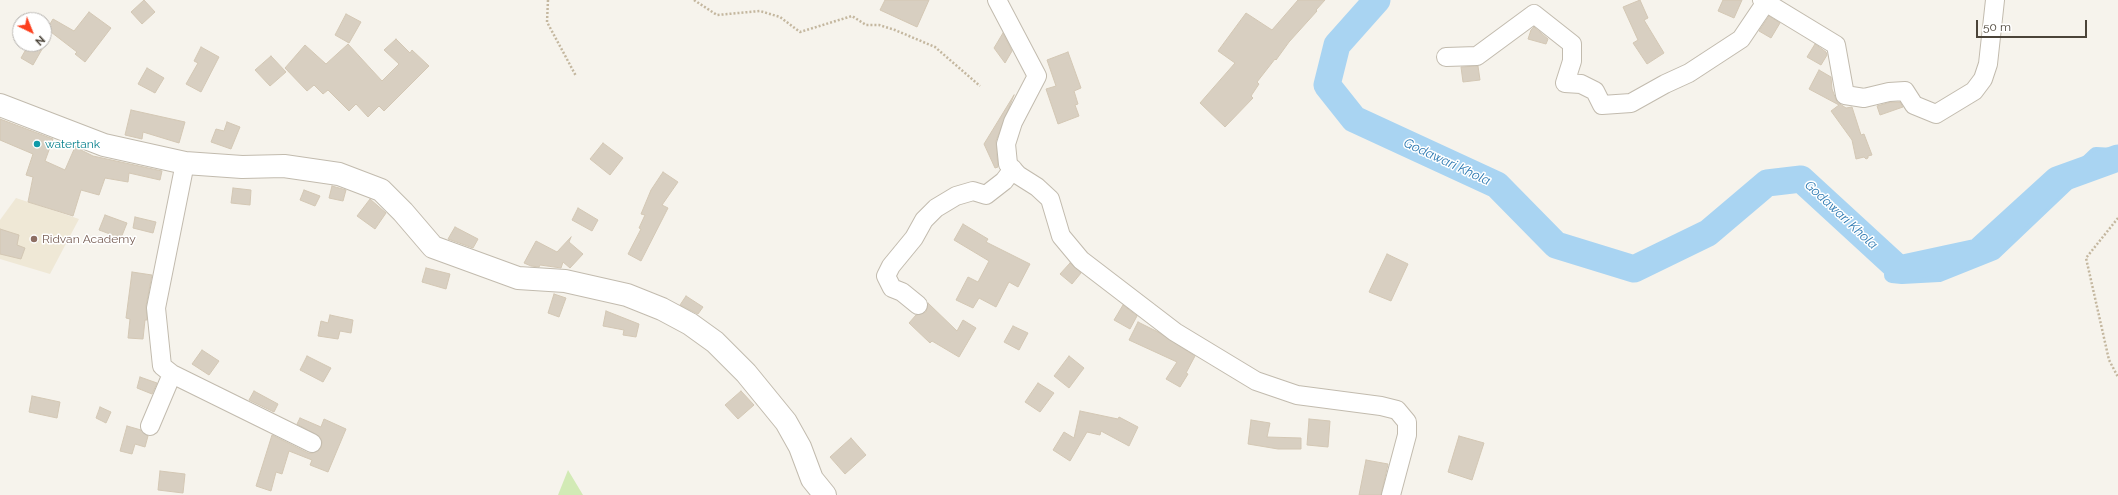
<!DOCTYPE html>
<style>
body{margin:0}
#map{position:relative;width:2118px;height:495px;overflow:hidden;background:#f6f3ec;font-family:Raleway,sans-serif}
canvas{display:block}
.north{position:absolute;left:12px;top:12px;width:40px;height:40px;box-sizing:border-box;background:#fff;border:1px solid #b7b4b0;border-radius:50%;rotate:137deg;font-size:11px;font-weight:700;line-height:16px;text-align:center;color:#4b4439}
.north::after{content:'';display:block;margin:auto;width:14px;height:18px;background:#fc3f1d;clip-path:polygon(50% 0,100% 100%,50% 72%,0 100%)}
.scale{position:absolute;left:1976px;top:20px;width:111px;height:18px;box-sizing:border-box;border:2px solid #4b4439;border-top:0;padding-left:5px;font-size:12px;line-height:14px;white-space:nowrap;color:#4b4439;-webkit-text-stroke:3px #fff;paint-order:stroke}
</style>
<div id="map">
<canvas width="2118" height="495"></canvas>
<div class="north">N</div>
<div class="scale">50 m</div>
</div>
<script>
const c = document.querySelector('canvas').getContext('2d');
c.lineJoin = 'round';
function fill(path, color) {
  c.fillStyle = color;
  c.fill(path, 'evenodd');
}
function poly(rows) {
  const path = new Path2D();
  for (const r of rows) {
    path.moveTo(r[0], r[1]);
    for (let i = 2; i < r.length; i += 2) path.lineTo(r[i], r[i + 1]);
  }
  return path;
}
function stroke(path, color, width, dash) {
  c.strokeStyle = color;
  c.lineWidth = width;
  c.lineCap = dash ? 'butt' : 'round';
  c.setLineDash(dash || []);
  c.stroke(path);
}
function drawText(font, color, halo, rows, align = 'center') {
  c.font = font + ' Raleway,sans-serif';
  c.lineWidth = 3;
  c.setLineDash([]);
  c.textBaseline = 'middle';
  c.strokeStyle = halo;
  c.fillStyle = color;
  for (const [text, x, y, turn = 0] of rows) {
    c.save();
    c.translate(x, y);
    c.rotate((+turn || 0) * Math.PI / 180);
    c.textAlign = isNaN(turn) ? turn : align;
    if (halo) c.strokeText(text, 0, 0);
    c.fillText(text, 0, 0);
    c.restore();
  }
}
const education = poly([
 [16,198,79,219,50,274,0,259,0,220]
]);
const green = poly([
 [568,470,583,495,558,495]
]);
const canal = poly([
 [1892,275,1902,276,1939,274,1994,252,2096,155,2114,156,2118,158]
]);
const river = poly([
 [1377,0,1337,45,1327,85,1354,119,1497,185,1556,245,1634,269,1708,233,1767,183,1801,179,1899,269,1978,252,2057,180,2118,158]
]);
const building = poly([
 [144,0,155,12,142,24,131,12,144,0],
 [885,0,929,0,917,27,880,10,885,0],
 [1298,0,1325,0,1316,10,1317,11,1289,42,1276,60,1275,59,1257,82,1259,84,1251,96,1253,98,1225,127,1200,103,1235,63,1218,51,1246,13,1272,30,1298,0],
 [1640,0,1648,18,1644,20,1664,53,1647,64,1633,43,1638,40,1623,7,1640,0],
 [1723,0,1742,0,1734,18,1718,11,1723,0],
 [89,12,111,28,85,62,75,54,77,52,47,29,53,19,74,31,89,12],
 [346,14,361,22,349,43,335,35,346,14],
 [1769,16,1780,23,1771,38,1759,31,1769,16],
 [1534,27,1548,39,1546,44,1528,39,1531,30,1534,27],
 [1003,33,1012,51,1005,63,994,48,1003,33],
 [396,39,410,53,412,50,429,66,384,111,379,106,368,117,356,104,349,111,328,90,323,94,314,85,307,91,285,68,305,45,326,64,348,44,382,81,399,64,384,50,396,39],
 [29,44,45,44,33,65,21,58,29,44],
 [1815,44,1826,52,1827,55,1821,65,1807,57,1815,44],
 [201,47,219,57,201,92,186,84,198,63,194,61,201,47],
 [1068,52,1081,88,1074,91,1078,104,1075,105,1079,116,1058,124,1046,89,1056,86,1047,60,1068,52],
 [271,56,286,72,270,86,255,70,271,56],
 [1478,66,1480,80,1463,82,1461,67,1478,66],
 [147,68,164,78,155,93,138,84,147,68],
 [1819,70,1831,77,1832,89,1837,102,1846,108,1852,107,1861,135,1864,134,1872,155,1868,156,1868,158,1866,159,1864,157,1856,159,1852,140,1831,111,1839,105,1809,89,1819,70],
 [1014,95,996,141,998,167,995,168,984,144,1014,95],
 [1891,102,1900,102,1903,107,1880,115,1877,106,1891,102],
 [131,110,185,122,179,143,143,132,142,139,125,135,131,110],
 [0,119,53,139,45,161,65,170,75,147,93,156,162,171,160,180,129,173,128,182,105,178,99,195,81,190,73,216,28,202,33,177,26,175,33,154,0,140,0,119],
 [227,122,240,127,231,149,211,142,216,129,224,131,227,122],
 [603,143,623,158,610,175,590,159,603,143],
 [663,172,678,182,662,205,668,208,641,261,628,254,641,229,639,228,645,215,641,214,651,190,663,172],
 [332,186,346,190,343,201,329,198,332,186],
 [233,188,251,190,250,205,231,203,233,188],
 [304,190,320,196,315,206,300,200,304,190],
 [370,199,386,213,375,229,357,216,370,199],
 [578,208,598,220,592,231,572,220,578,208],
 [105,215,127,223,121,238,99,230,105,215],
 [135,217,156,222,153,233,133,228,135,217],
 [963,224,988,239,986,242,1030,264,1018,287,1009,282,996,307,979,298,973,308,956,300,968,277,978,282,989,261,954,240,963,224],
 [455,227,478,239,473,248,448,239,455,227],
 [0,229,19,235,17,245,25,248,21,259,0,254,0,229],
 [571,237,569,242,583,254,570,268,563,262,561,268,540,265,539,267,531,266,524,263,536,241,557,252,571,237],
 [1387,254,1408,264,1391,301,1369,292,1387,254],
 [1070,263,1081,273,1072,284,1060,274,1070,263],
 [426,268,450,274,446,289,422,282,426,268],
 [132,272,152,275,146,306,147,320,145,320,143,339,128,338,130,319,126,318,132,272],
 [554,294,566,298,559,317,548,313,554,294],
 [686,296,703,307,698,314,680,305,686,296],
 [928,303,957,331,963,320,976,328,959,357,932,341,930,343,909,323,916,315,926,312,928,303],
 [1123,305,1137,316,1130,329,1114,320,1123,305],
 [606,311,639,324,636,337,623,335,624,330,603,326,606,311],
 [330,315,353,320,351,333,340,331,338,339,318,336,321,321,328,323,330,315],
 [1138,322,1158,332,1195,356,1186,373,1188,374,1180,387,1166,379,1177,362,1129,340,1138,322],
 [1013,326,1028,333,1019,350,1004,342,1013,326],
 [202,350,219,361,209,375,192,364,202,350],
 [307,356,331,368,323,382,300,370,307,356],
 [1069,356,1084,368,1069,388,1054,376,1069,356],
 [140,377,157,383,152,394,137,388,140,377],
 [1038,383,1054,393,1040,412,1025,402,1038,383],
 [254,391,278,404,274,412,249,400,254,391],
 [741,391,754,405,738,419,725,405,741,391],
 [32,396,60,402,57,418,29,412,32,396],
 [100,407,111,412,106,423,96,418,100,407],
 [1080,411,1118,419,1119,417,1138,427,1129,446,1101,431,1100,435,1087,432,1070,461,1053,450,1064,432,1074,438,1080,411],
 [300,418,321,427,324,419,346,429,328,472,310,465,312,460,289,451,282,474,276,472,271,491,256,486,272,435,308,453,313,453,321,448,322,442,320,437,297,424,300,418],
 [1309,419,1330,421,1328,447,1307,445,1309,419],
 [1251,420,1270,423,1267,437,1301,438,1301,449,1278,449,1248,444,1251,420],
 [127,426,141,430,148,436,145,447,135,444,132,454,120,451,127,426],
 [1459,436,1484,443,1472,480,1448,472,1459,436],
 [851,438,866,455,845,474,830,457,851,438],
 [1366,460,1388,464,1381,495,1359,495,1366,460],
 [160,471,185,474,183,493,158,490,160,471]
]);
const path = poly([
 [548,0,547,22,576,76],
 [694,0,717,15,760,11,780,17,800,32,852,16,866,25,879,25,895,30,935,47,980,86],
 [2118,218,2086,258,2109,360,2118,377]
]);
const minor = poly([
 [997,0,1037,76,1013,122,1006,144,1008,164,1018,175,1037,187,1050,199,1061,236,1081,260,1175,332,1256,381,1297,395,1381,406,1397,410,1407,422,1407,435,1391,495],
 [1762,0,1836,45,1845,95,1864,98,1889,92,1905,91,1914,105,1936,114,1974,91,1983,79,1988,64,1995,0],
 [1446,57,1477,56,1534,14,1572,44,1572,61,1565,83,1581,84,1595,91,1602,105,1631,103,1665,84,1689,73,1741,39,1766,2],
 [185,163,156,308,162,366,172,374,312,443],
 [918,305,902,292,892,288,886,276,891,266,914,238,924,220,936,208,956,196,973,191,986,195,1004,181,1013,169],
 [150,426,172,374]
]);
const tertiary = poly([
 [0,105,104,145,185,163,242,167,284,166,339,174,381,190,403,212,433,247,518,278,565,281,627,295,662,309,690,324,715,342,746,373,786,422,800,447,812,479,825,495]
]);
const markers = [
 [37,144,4,"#0f9aa8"],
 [34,239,4,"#8d6e63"]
];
const cultureNames = [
 ["watertank",45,144]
];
const educationNames = [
 ["Ridvan Academy",42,239]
];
const waterNames = [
 ["Godawari Khola",1447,162,25],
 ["Godawari Khola",1841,215,43]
];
fill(education, '#efe8d6');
fill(green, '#d2eab5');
stroke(canal, '#a9d4f2', 16);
stroke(river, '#a9d4f2', 27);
fill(building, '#d8cfc1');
stroke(building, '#d3c7b4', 1);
stroke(minor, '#c2bbae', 20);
stroke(tertiary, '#c2bbae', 24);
stroke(path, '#c4b79f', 2.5, [2, 2]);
stroke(minor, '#fff', 18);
stroke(tertiary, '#fff', 22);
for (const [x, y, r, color] of markers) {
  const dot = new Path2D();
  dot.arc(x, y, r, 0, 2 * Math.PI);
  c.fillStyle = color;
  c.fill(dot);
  stroke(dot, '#fff', 1.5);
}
drawText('12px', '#0d838f', '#fff', cultureNames, 'left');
drawText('12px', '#785e54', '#fff', educationNames, 'left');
drawText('italic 13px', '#2e7ab2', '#fff', waterNames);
</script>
